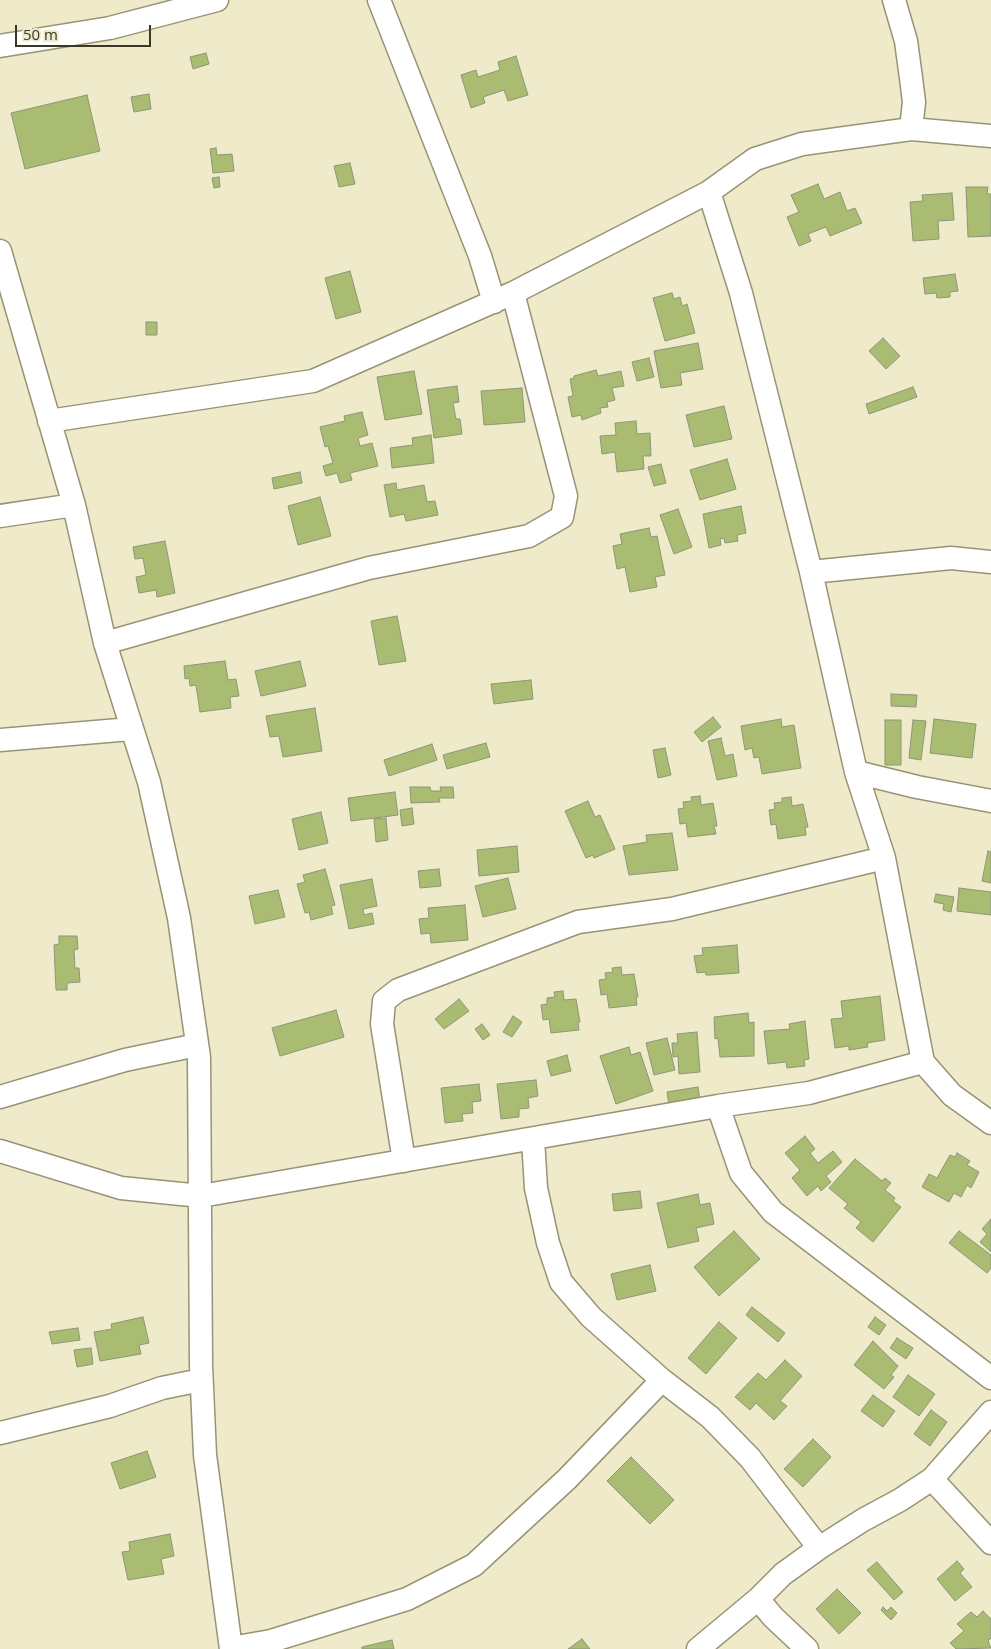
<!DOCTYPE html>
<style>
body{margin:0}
#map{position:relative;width:991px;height:1649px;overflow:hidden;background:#efeac9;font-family:"Open Sans",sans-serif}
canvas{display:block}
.scale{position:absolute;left:15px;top:25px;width:136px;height:22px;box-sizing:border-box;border:2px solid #39372a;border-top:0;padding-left:6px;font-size:15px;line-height:18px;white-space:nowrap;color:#39372a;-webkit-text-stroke:4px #efeac9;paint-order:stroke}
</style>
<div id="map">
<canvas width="991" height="1649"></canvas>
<div class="scale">50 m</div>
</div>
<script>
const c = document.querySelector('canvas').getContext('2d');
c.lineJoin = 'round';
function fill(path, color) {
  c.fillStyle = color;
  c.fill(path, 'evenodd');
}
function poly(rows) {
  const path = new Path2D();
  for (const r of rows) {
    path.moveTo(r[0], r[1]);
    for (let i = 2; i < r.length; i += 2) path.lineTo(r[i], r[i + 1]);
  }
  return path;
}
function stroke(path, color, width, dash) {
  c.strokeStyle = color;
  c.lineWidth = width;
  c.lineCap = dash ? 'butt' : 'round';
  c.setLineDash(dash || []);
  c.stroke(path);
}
const building = poly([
 [206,53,209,64,193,69,190,57,206,53],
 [516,56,528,95,508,101,504,90,483,97,485,103,471,108,461,75,476,70,478,77,500,70,498,62,516,56],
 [149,94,151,109,134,112,131,97,149,94],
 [87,95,100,151,25,169,11,113,87,95],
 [216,148,217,155,232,154,234,171,213,173,210,149,216,148],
 [350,163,355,184,339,187,334,166,350,163],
 [219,177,220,187,214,188,212,178,219,177],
 [818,184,824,199,840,192,847,211,855,208,862,223,830,236,826,227,808,234,811,241,799,246,787,217,799,212,791,195,818,184],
 [966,187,988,187,987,194,991,194,991,236,968,237,966,187],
 [952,193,954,220,938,221,939,239,913,241,910,202,923,201,922,195,952,193],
 [350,271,361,312,336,319,325,278,350,271],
 [955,274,958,291,950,292,950,297,937,298,936,293,925,294,923,278,955,274],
 [672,293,674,299,680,297,682,306,687,304,695,333,665,341,653,298,672,293],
 [146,322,157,322,157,335,146,335,146,322],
 [883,338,900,356,886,369,869,351,883,338],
 [698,343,703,369,680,373,682,385,661,388,654,351,698,343],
 [649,358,654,377,637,381,632,362,649,358],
 [596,370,598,376,621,371,624,386,612,388,615,400,607,402,608,407,600,408,601,413,582,420,581,415,572,417,568,397,573,396,570,379,574,378,574,376,596,370],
 [414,371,422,414,385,420,377,377,414,371],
 [457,386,459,402,453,403,456,419,460,419,462,434,434,438,427,390,457,386],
 [913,387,917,397,869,414,866,404,913,387],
 [522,388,525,422,484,425,481,391,522,388],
 [724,406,732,439,694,447,686,415,724,406],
 [362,412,368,435,358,438,360,446,372,443,378,466,350,473,352,480,340,483,337,473,326,476,323,466,333,463,328,446,325,447,320,427,345,421,344,416,362,412],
 [636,421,637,434,650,433,651,456,643,456,644,469,617,472,615,452,602,454,600,436,616,435,615,423,636,421],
 [431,435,434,463,392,468,390,448,413,445,412,438,431,435],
 [727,459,736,489,700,500,690,470,727,459],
 [661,464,666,483,654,486,648,467,661,464],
 [300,472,302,483,274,489,272,478,300,472],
 [396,483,397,490,424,485,427,502,435,501,438,515,406,521,404,514,390,517,384,485,396,483],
 [320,497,331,536,298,545,288,506,320,497],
 [741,506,746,533,737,535,738,541,725,543,724,538,720,539,721,545,709,548,703,514,741,506],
 [678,509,692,547,674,554,660,515,678,509],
 [649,528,651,537,657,536,665,575,655,577,657,587,630,592,625,567,617,569,613,546,622,544,620,534,649,528],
 [165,541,175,593,157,597,156,590,139,593,136,577,146,575,143,558,135,559,133,547,165,541],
 [397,616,406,661,379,665,371,621,397,616],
 [225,661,228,680,236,679,239,696,230,697,231,708,200,712,196,685,190,686,189,678,185,679,184,666,225,661],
 [300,661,306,686,261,696,255,671,300,661],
 [531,680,533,699,494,704,491,684,531,680],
 [891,694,917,695,916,707,891,706,891,694],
 [315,708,322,751,283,757,279,736,270,737,266,716,315,708],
 [713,717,721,727,702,742,694,732,713,717],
 [781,719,782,727,794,725,801,768,762,774,759,757,754,758,752,748,745,750,741,726,781,719],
 [934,719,976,724,972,758,930,753,934,719],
 [885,720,901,720,901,765,885,765,885,720],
 [913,720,926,721,921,760,909,758,913,720],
 [721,738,725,756,733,754,737,776,717,780,708,741,721,738],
 [486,743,490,757,447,769,443,755,486,743],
 [432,744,437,760,389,776,384,760,432,744],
 [665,748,671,775,658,778,653,750,665,748],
 [410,787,430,787,431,791,441,791,440,787,453,787,454,798,439,798,440,802,411,803,410,787],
 [395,792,398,815,351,821,348,798,395,792],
 [700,796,701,805,713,803,717,826,714,826,716,834,688,837,686,823,680,824,678,809,684,808,683,802,692,801,691,797,700,796],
 [791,797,792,806,803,804,808,827,805,827,806,835,778,839,776,824,771,825,769,810,775,809,774,803,782,802,782,798,791,797],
 [588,801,595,817,600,815,615,849,594,858,593,855,586,858,565,811,588,801],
 [412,808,414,824,402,826,400,810,412,808],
 [321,812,328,843,299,850,292,819,321,812],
 [386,818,388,840,376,842,374,819,386,818],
 [672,833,678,870,629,875,623,846,647,842,646,835,672,833],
 [517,846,519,872,479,876,477,850,517,846],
 [988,851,991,852,991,883,982,881,988,851],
 [325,869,335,905,331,906,333,914,311,920,309,912,305,913,297,884,305,882,303,875,325,869],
 [439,869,441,886,420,888,418,871,439,869],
 [508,878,516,909,483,917,475,886,508,878],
 [372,879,377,906,363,909,364,915,372,913,374,924,349,929,340,885,372,879],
 [959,888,991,892,991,915,957,911,959,888],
 [278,890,285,917,255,924,249,896,278,890],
 [936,894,954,897,951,912,943,910,944,904,934,902,936,894],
 [465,905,468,940,431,943,430,933,421,934,419,919,429,918,428,908,465,905],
 [59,936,77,936,78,949,74,950,75,968,79,968,80,982,67,983,67,990,56,990,54,945,59,944,59,936],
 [737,945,739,973,710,975,706,975,705,972,697,973,694,956,703,955,702,948,737,945],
 [621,967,622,975,634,974,638,997,636,997,637,1005,609,1008,607,994,601,995,599,980,606,979,605,973,613,972,612,968,621,967],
 [563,991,564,1000,576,999,580,1022,578,1022,579,1030,551,1033,549,1019,543,1020,541,1005,547,1004,547,998,555,997,554,992,563,991],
 [880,996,885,1040,867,1043,868,1047,849,1050,849,1046,835,1048,831,1019,843,1018,841,1001,880,996],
 [459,999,469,1011,444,1029,435,1019,459,999],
 [336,1010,344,1037,280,1056,272,1028,336,1010],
 [748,1013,749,1023,754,1022,754,1056,720,1057,718,1038,715,1039,714,1017,748,1013],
 [513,1016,522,1022,512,1037,503,1032,513,1016],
 [805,1021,809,1059,804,1060,805,1066,787,1068,786,1062,768,1064,764,1031,790,1029,789,1024,805,1021],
 [482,1024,490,1035,483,1040,475,1029,482,1024],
 [697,1032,700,1072,679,1074,678,1056,673,1057,672,1043,678,1043,677,1034,697,1032],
 [667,1038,675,1070,654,1075,646,1043,667,1038],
 [629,1047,631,1055,640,1052,653,1091,616,1104,600,1056,629,1047],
 [567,1055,571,1071,551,1076,547,1061,567,1055],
 [536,1080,538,1096,528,1098,529,1108,519,1109,519,1117,501,1119,497,1084,536,1080],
 [479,1084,481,1101,472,1102,473,1113,462,1114,463,1121,445,1123,441,1088,479,1084],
 [698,1087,700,1100,669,1105,667,1092,698,1087],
 [805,1136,815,1149,810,1153,818,1163,833,1151,842,1162,826,1176,831,1182,821,1191,818,1186,807,1196,792,1178,800,1170,785,1153,805,1136],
 [957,1153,970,1161,967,1165,979,1172,971,1188,967,1185,961,1197,954,1193,949,1202,922,1187,929,1174,937,1178,950,1155,955,1157,957,1153],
 [855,1159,882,1181,885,1178,891,1183,885,1190,895,1198,893,1201,901,1207,873,1242,856,1228,861,1222,844,1208,848,1204,829,1188,855,1159],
 [640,1191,642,1208,614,1211,612,1194,640,1191],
 [698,1194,700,1205,710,1203,714,1224,696,1228,699,1241,668,1248,657,1203,698,1194],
 [991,1219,991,1252,980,1242,987,1234,982,1229,991,1219],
 [734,1231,760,1259,719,1296,694,1267,734,1231],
 [959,1231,991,1255,991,1268,987,1273,949,1243,959,1231],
 [650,1265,656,1291,617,1300,611,1274,650,1265],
 [752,1307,785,1333,778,1342,746,1315,752,1307],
 [143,1317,149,1343,139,1345,141,1354,100,1361,94,1332,112,1329,111,1324,143,1317],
 [875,1317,886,1325,879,1335,868,1327,875,1317],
 [719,1322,737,1338,706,1374,688,1358,719,1322],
 [78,1328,80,1340,52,1344,49,1332,78,1328],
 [897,1338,913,1348,906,1359,890,1348,897,1338],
 [873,1341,898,1366,891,1375,894,1377,884,1389,854,1365,873,1341],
 [91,1348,93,1364,77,1367,74,1350,91,1348],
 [785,1360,802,1376,780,1401,787,1406,774,1420,756,1403,750,1410,735,1397,758,1373,766,1380,785,1360],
 [908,1375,935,1394,919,1416,893,1397,908,1375],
 [873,1395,895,1411,883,1427,861,1411,873,1395],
 [931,1410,947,1422,930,1446,914,1434,931,1410],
 [813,1439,831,1457,803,1487,784,1469,813,1439],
 [147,1451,156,1477,120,1489,111,1463,147,1451],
 [631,1457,674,1500,650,1524,607,1481,631,1457],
 [170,1534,174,1556,161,1559,164,1574,128,1580,122,1552,130,1551,129,1542,170,1534],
 [957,1561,964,1569,960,1573,972,1587,955,1601,937,1579,957,1561],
 [877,1562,903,1592,894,1600,867,1570,877,1562],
 [837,1589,861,1613,839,1634,816,1609,837,1589],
 [883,1607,887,1611,891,1607,897,1613,891,1620,881,1610,883,1607],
 [983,1611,991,1619,991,1638,988,1641,991,1648,956,1649,950,1643,964,1631,957,1624,971,1612,977,1617,983,1611],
 [582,1639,590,1649,568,1649,582,1639],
 [392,1640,394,1649,362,1649,362,1647,392,1640]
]);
const minor = poly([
 [379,0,480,256,494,302],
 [894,0,906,41,911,78,914,102,911,129],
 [0,46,110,28,217,0],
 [709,192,741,293,811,572,856,772,884,858,923,1062,952,1095,991,1123],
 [0,251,74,505,105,643,149,782,179,918,199,1057,201,1365,205,1455,231,1649],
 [49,421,313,381,513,293,709,192,755,159,802,144,911,129,991,136],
 [0,516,74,505],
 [811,572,951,558,991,562],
 [105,643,369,568,529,536,562,517,566,496,513,293],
 [0,740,131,729],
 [856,772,917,787,991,801],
 [0,1097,125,1060,197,1045],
 [718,1106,741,1173,773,1212,991,1378],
 [533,1139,536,1188,548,1243,561,1282,591,1317,662,1380,710,1417,750,1458,819,1548],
 [0,1151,121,1188,201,1196,718,1106,809,1093,923,1062],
 [404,1161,382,1024,384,1001,398,990,578,922,672,909,884,858],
 [0,1433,110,1406,162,1388,201,1380],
 [932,1479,991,1543],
 [758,1599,773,1617,807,1649],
 [231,1648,271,1641,407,1599,474,1565,567,1479,662,1380],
 [698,1649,758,1599,783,1574,819,1548,863,1520,900,1500,932,1479,991,1412]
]);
fill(building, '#a9bc71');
stroke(building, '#8d9678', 1);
stroke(minor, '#999375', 25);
stroke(minor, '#fff', 22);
</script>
